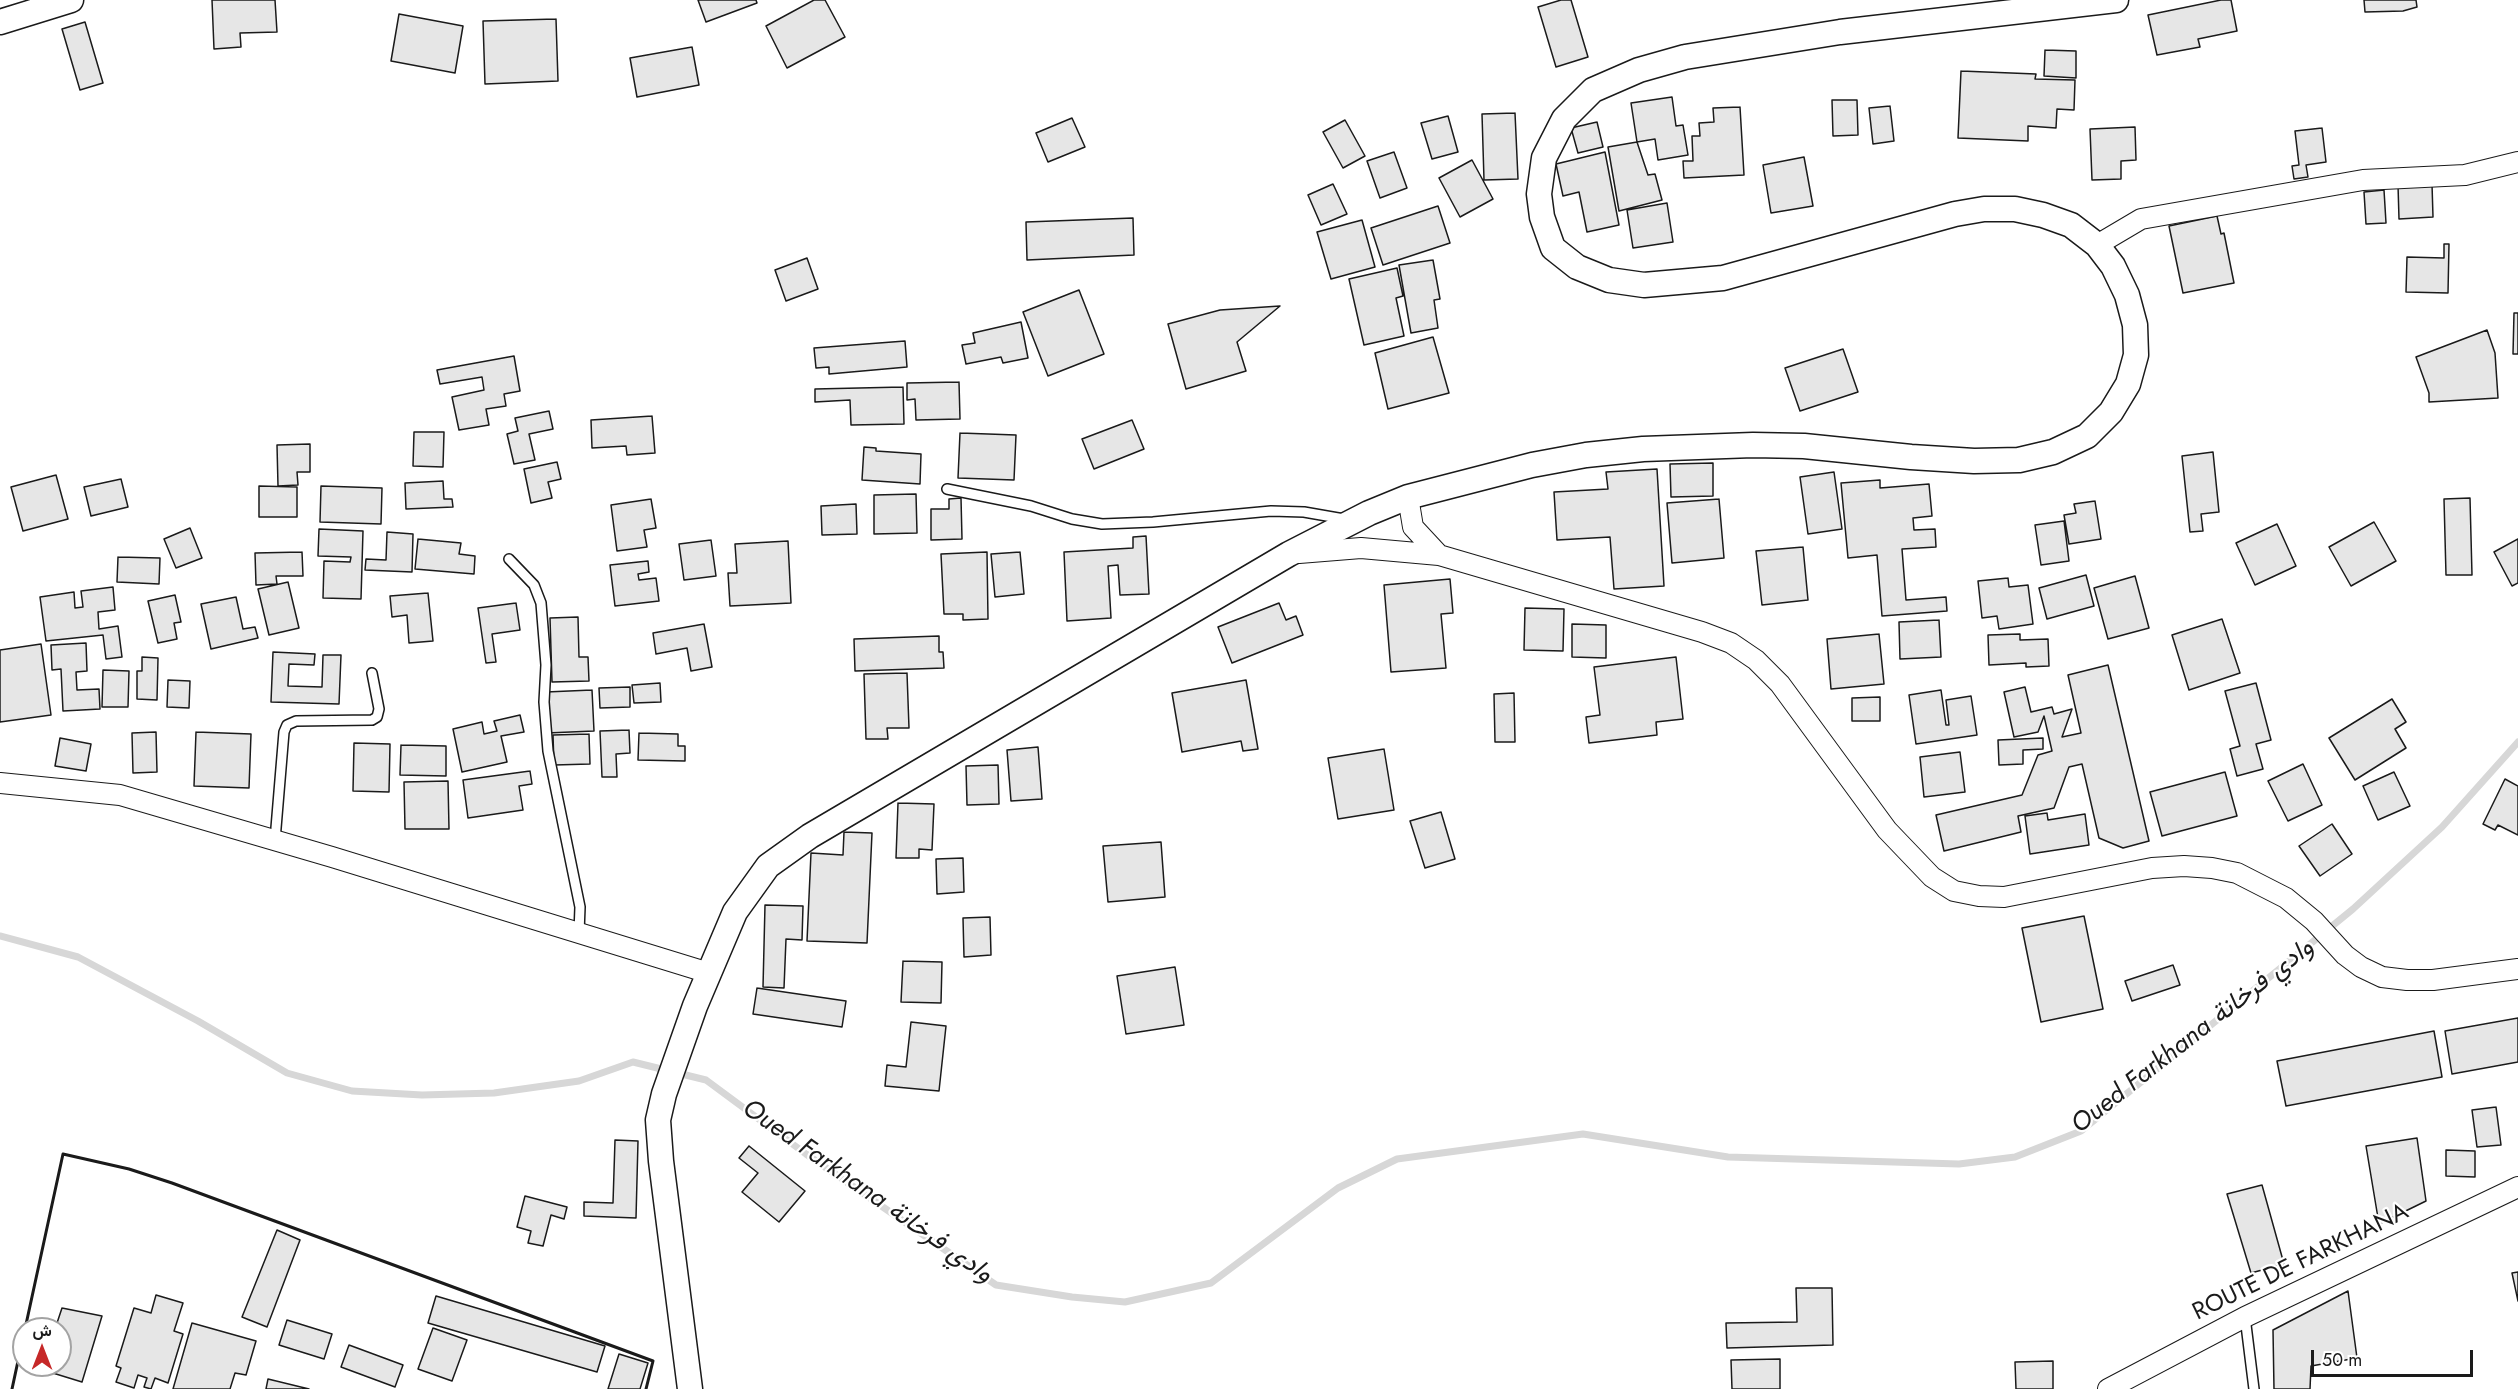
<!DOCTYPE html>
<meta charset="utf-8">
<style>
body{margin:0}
#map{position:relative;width:2518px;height:1389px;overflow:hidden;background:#fff;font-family:Jost,Vazirmatn,sans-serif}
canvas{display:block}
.north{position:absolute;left:12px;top:1317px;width:60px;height:60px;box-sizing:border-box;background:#fff;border:2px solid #a3a3a3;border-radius:50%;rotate:0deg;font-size:16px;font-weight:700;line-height:24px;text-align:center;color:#1a1a1a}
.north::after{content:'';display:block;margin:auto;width:21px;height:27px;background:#c62828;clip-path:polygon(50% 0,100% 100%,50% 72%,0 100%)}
.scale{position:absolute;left:2311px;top:1350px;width:162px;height:27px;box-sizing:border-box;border:3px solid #1a1a1a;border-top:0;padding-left:8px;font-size:18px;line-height:21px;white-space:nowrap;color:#1a1a1a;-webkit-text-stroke:4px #fff;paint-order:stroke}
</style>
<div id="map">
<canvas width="2518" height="1389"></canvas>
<div class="north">ش</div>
<div class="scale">50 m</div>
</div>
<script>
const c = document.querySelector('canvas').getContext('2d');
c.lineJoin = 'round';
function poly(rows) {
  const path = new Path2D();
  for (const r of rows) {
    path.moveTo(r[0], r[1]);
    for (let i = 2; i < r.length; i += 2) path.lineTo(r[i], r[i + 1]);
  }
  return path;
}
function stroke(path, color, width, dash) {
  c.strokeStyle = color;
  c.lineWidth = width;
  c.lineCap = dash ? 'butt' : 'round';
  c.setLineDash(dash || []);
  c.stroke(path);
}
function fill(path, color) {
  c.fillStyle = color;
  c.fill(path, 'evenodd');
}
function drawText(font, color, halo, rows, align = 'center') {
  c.font = font + ' Jost,Vazirmatn,sans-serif';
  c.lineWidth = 4.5;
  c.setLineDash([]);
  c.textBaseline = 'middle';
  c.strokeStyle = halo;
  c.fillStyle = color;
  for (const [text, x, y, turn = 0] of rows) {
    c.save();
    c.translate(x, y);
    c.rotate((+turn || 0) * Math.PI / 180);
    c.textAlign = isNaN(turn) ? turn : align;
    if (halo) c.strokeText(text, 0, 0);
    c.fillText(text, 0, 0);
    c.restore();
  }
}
const stream = poly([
 [0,936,78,957,198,1021,287,1073,352,1091,422,1095,494,1093,579,1081,633,1062,706,1080,806,1154,996,1285,1072,1297,1125,1302,1211,1283,1338,1188,1397,1159,1583,1134,1728,1157,1959,1164,2015,1157,2081,1131,2353,909,2442,827,2518,742]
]);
const building = poly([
 [212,0,275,0,277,32,240,33,241,47,214,49,212,0],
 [698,0,756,0,757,3,706,22,698,0],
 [814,0,825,0,845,37,787,68,766,26,814,0],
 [1561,0,1571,0,1588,57,1556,67,1538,7,1561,0],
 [2221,0,2231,0,2237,31,2198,39,2200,47,2157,55,2148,15,2221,0],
 [2364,0,2416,0,2417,7,2403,11,2365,12,2364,0],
 [399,14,463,26,455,73,391,61,399,14],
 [556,19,558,81,485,84,483,21,556,19],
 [85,22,103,83,80,90,62,29,85,22],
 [692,47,699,85,637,97,630,58,692,47],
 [2045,50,2076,51,2076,78,2044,76,2045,50],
 [1961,71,2036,74,2035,79,2075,80,2074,110,2057,109,2056,128,2028,126,2028,141,1958,138,1961,71],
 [1672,97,1676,126,1683,125,1688,155,1658,160,1655,139,1637,142,1631,103,1672,97],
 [1832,100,1857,100,1858,135,1833,136,1832,100],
 [1890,106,1894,141,1873,144,1869,108,1890,106],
 [1740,107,1744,175,1684,178,1683,161,1693,161,1692,136,1700,136,1699,123,1714,122,1713,108,1740,107],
 [1515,113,1518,179,1484,180,1482,114,1515,113],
 [1448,116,1458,152,1432,159,1421,123,1448,116],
 [1072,118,1085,147,1048,162,1036,133,1072,118],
 [1345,120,1365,156,1343,168,1323,132,1345,120],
 [1597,122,1603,147,1578,153,1571,128,1597,122],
 [2135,127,2136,160,2121,161,2121,179,2092,180,2090,129,2135,127],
 [2322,128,2326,162,2306,165,2308,177,2294,179,2292,166,2299,165,2295,131,2322,128],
 [1637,142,1648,175,1655,174,1662,200,1619,211,1608,147,1637,142],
 [1394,152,1407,188,1380,198,1367,161,1394,152],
 [1605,152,1619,225,1587,232,1579,192,1563,196,1556,164,1605,152],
 [1804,157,1813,206,1771,213,1763,165,1804,157],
 [1472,160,1493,199,1460,217,1439,178,1472,160],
 [1333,184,1347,214,1321,225,1308,195,1333,184],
 [2432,184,2433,217,2399,219,2398,185,2432,184],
 [2384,190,2386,223,2366,224,2364,192,2384,190],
 [1667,203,1673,242,1633,248,1627,210,1667,203],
 [1438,206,1450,243,1383,265,1371,228,1438,206],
 [2217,216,2221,234,2224,233,2234,283,2183,293,2169,226,2217,216],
 [1133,218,1134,255,1027,260,1026,222,1133,218],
 [1362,220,1375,267,1331,279,1317,232,1362,220],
 [2444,244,2449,244,2448,293,2406,292,2407,257,2444,258,2444,244],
 [807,258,818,289,786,301,775,270,807,258],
 [1433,260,1440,299,1434,300,1438,328,1411,333,1399,265,1433,260],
 [1397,268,1403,296,1396,298,1404,336,1364,345,1349,279,1397,268],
 [1079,290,1104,354,1048,376,1023,312,1079,290],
 [1280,306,1237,342,1246,371,1186,389,1168,324,1220,310,1280,306],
 [2514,313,2518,313,2518,354,2513,354,2514,313],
 [1021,322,1028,358,1003,363,1001,357,966,364,962,345,975,343,973,333,1021,322],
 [2487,330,2495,353,2498,398,2429,402,2429,393,2416,357,2487,330],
 [1433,337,1449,393,1388,409,1375,353,1433,337],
 [905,341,907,367,829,374,829,367,816,368,814,348,905,341],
 [1843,349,1858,392,1800,411,1785,368,1843,349],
 [514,356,520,391,504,394,506,406,486,409,489,425,459,430,452,397,484,390,482,377,440,384,437,370,514,356],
 [959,382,960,419,916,420,915,399,907,400,907,383,959,382],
 [903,387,904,424,851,425,850,400,815,402,815,389,903,387],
 [549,411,553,429,529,434,535,460,514,464,507,434,518,431,515,418,549,411],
 [652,416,655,453,627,455,626,446,592,448,591,420,652,416],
 [1132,420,1144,449,1094,469,1082,439,1132,420],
 [414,432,444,432,443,467,413,466,414,432],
 [960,433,1016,435,1014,480,958,478,960,433],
 [310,444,310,472,297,472,298,485,278,486,277,445,310,444],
 [864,447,876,448,876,451,921,454,920,484,862,480,864,447],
 [2213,452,2219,512,2201,514,2203,531,2190,532,2182,456,2213,452],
 [557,462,561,479,548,482,552,498,531,503,524,469,557,462],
 [1713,463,1713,496,1671,497,1670,464,1713,463],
 [1657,469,1664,586,1614,589,1610,537,1557,540,1554,492,1608,489,1606,472,1657,469],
 [1834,472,1842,529,1808,534,1800,477,1834,472],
 [56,475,68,519,23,531,11,487,56,475],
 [121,479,128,507,91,516,84,487,121,479],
 [1880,480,1880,488,1929,484,1932,516,1913,518,1914,530,1935,529,1936,547,1902,549,1906,600,1946,597,1947,611,1882,616,1877,555,1848,558,1841,483,1880,480],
 [443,481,444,499,452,499,453,507,406,509,405,483,443,481],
 [259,486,297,487,297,517,259,517,259,486],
 [321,486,382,488,381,524,320,522,321,486],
 [916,494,917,533,874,534,874,495,916,494],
 [961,498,962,539,931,540,931,509,949,509,949,499,961,498],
 [2470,498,2472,575,2446,575,2444,499,2470,498],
 [651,499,656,528,644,530,647,547,617,551,611,505,651,499],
 [1719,499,1724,558,1672,563,1667,503,1719,499],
 [2095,501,2101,539,2069,544,2064,515,2076,513,2074,504,2095,501],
 [856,504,857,534,822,535,821,506,856,504],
 [2064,521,2069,561,2041,565,2035,525,2064,521],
 [2374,522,2396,561,2351,586,2329,547,2374,522],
 [2277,524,2296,566,2255,585,2236,543,2277,524],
 [190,528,202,558,176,568,164,539,190,528],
 [319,529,363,531,361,599,323,598,324,561,350,562,351,557,318,556,319,529],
 [387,532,413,534,412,572,365,570,366,559,386,560,387,532],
 [1146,536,1149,594,1120,595,1118,565,1108,566,1111,618,1067,621,1064,552,1133,548,1133,537,1146,536],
 [418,539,461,543,459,554,475,556,474,574,415,569,418,539],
 [2518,539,2518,583,2512,586,2494,552,2518,539],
 [711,540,716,576,684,580,679,544,711,540],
 [788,541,791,603,730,606,728,573,737,573,735,544,788,541],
 [1803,547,1808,600,1762,605,1756,551,1803,547],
 [302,552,303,576,276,576,277,584,256,585,255,553,302,552],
 [987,552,988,619,963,620,963,614,944,614,941,554,987,552],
 [1020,552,1024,594,995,597,991,554,1020,552],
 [118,557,160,558,159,584,117,582,118,557],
 [648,561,649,572,638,574,639,580,656,578,659,601,615,606,610,565,648,561],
 [2086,575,2094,606,2047,619,2039,588,2086,575],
 [2135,576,2149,628,2108,639,2094,588,2135,576],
 [2008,578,2009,587,2028,585,2033,624,1999,629,1997,616,1982,618,1978,581,2008,578],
 [1450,579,1453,613,1441,614,1446,668,1391,672,1384,585,1450,579],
 [288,582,299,628,269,635,258,589,288,582],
 [113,587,115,610,98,612,99,629,118,626,122,657,106,659,103,635,46,641,40,597,74,592,75,608,83,607,81,591,113,587],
 [428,593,433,641,409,643,407,615,392,617,390,596,428,593],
 [175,595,181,622,174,623,177,639,158,643,148,601,175,595],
 [236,597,243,629,255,627,258,638,211,649,201,604,236,597],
 [516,603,520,630,492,634,496,662,486,663,478,608,516,603],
 [1279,603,1286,620,1296,616,1303,635,1232,663,1218,627,1279,603],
 [1525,608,1564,609,1563,651,1524,650,1525,608],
 [578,617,579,657,588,657,589,681,552,682,550,618,578,617],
 [2222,619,2240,673,2189,690,2172,635,2222,619],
 [1939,620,1941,657,1900,659,1899,622,1939,620],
 [704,624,712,667,691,671,687,648,656,654,653,633,704,624],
 [1572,624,1606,625,1606,658,1572,657,1572,624],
 [1879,634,1884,684,1831,689,1827,639,1879,634],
 [2020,634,2020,640,2048,639,2049,666,2026,667,2026,663,1989,665,1988,635,2020,634],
 [939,636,939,652,943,652,944,668,855,671,854,639,939,636],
 [86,643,87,671,76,672,77,690,99,689,100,709,63,711,61,669,52,670,51,645,86,643],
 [41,644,51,715,0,722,0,650,41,644],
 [273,652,315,654,314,665,289,664,288,686,322,687,323,655,341,655,339,704,271,702,273,652],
 [142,657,158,658,157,700,137,699,137,671,142,671,142,657],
 [1676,657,1683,719,1656,722,1657,735,1589,743,1586,717,1600,715,1594,667,1676,657],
 [2108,665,2149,841,2123,848,2099,838,2082,764,2069,767,2054,808,2018,816,2021,832,1944,851,1936,815,2022,795,2038,755,2052,751,2044,716,2038,732,2014,737,2004,692,2025,687,2031,712,2052,707,2054,714,2072,709,2062,737,2081,733,2068,675,2108,665],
 [103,670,129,671,128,707,102,707,103,670],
 [907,673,909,728,887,728,888,739,866,739,864,674,907,673],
 [168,680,190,681,189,708,167,707,168,680],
 [1246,680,1258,749,1243,751,1241,741,1182,752,1172,693,1246,680],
 [660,683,661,702,634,703,632,685,660,683],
 [2256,683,2271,740,2256,744,2263,769,2237,776,2230,749,2240,746,2225,691,2256,683],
 [630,687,630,707,600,708,599,688,630,687],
 [592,690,594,731,547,733,546,692,592,690],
 [1941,690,1946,725,1949,725,1946,700,1971,696,1977,735,1916,744,1909,695,1941,690],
 [1514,693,1515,742,1495,742,1494,694,1514,693],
 [1880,697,1880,721,1852,721,1852,698,1880,697],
 [2392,699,2406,722,2395,729,2406,748,2355,780,2329,738,2392,699],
 [520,715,524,732,501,736,507,762,462,772,453,729,482,722,484,734,497,731,494,721,520,715],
 [629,730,630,753,616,754,617,777,602,777,600,731,629,730],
 [156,732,157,772,133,773,132,733,156,732],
 [196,732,251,734,249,788,194,786,196,732],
 [639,733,678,734,678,746,685,746,685,761,638,760,639,733],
 [589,734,590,764,554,765,553,735,589,734],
 [60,738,91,744,86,771,55,766,60,738],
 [2043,738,2043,749,2023,750,2023,764,1999,765,1998,740,2043,738],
 [354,743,390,744,389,792,353,791,354,743],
 [401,745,446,746,446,776,400,775,401,745],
 [1038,747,1042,799,1011,801,1007,750,1038,747],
 [1384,749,1394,810,1338,819,1328,758,1384,749],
 [1960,752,1965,792,1924,797,1920,757,1960,752],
 [2303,764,2322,805,2288,821,2268,781,2303,764],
 [998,765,999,804,967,805,966,766,998,765],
 [530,771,532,784,519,786,523,810,468,818,463,780,530,771],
 [2225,772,2237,816,2162,836,2150,792,2225,772],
 [2394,772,2410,806,2378,820,2363,786,2394,772],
 [2505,779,2518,786,2518,835,2498,825,2495,830,2483,824,2505,779],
 [448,781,449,829,405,829,404,782,448,781],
 [898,803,934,804,932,850,919,849,919,858,896,858,898,803],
 [1441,812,1455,859,1425,868,1410,821,1441,812],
 [2047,813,2048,820,2085,814,2089,845,2030,854,2025,816,2047,813],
 [2332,824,2352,854,2320,876,2299,846,2332,824],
 [844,832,872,833,867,943,807,941,811,853,843,855,844,832],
 [1161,842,1165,897,1108,902,1103,846,1161,842],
 [963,858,964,892,937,894,936,859,963,858],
 [765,905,803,906,802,940,786,939,784,988,763,987,765,905],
 [2084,916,2103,1009,2041,1022,2022,928,2084,916],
 [990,917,991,955,964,957,963,918,990,917],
 [903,961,942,962,941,1003,901,1002,903,961],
 [2173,965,2180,985,2132,1001,2125,981,2173,965],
 [1175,967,1184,1025,1126,1034,1117,976,1175,967],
 [757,988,846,1001,842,1027,753,1014,757,988],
 [2518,1018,2518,1062,2452,1074,2445,1031,2518,1018],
 [911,1022,946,1026,939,1091,885,1086,887,1065,906,1067,911,1022],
 [2434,1031,2442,1077,2286,1106,2277,1061,2434,1031],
 [2496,1107,2501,1145,2477,1147,2472,1110,2496,1107],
 [2417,1138,2426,1201,2379,1224,2366,1146,2417,1138],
 [615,1140,638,1141,636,1218,584,1216,584,1202,613,1203,615,1140],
 [749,1146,805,1191,779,1222,742,1192,758,1173,739,1158,749,1146],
 [2446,1150,2475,1151,2475,1177,2446,1176,2446,1150],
 [2262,1185,2284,1264,2251,1273,2227,1194,2262,1185],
 [525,1196,567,1207,564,1219,551,1215,543,1246,528,1243,531,1231,517,1227,525,1196],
 [277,1230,300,1240,267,1327,242,1317,277,1230],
 [2518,1272,2518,1301,2512,1273,2518,1272],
 [1796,1288,1832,1288,1833,1345,1727,1348,1726,1323,1797,1322,1796,1288],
 [2348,1291,2357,1358,2311,1366,2310,1389,2274,1389,2273,1330,2348,1291],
 [156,1295,183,1303,174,1331,183,1334,168,1383,155,1378,151,1389,144,1387,147,1378,138,1375,134,1388,116,1382,121,1368,116,1366,134,1308,151,1313,156,1295],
 [436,1296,605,1346,597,1372,428,1323,436,1296],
 [62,1308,102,1316,82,1382,43,1370,44,1365,60,1365,60,1329,55,1329,62,1308],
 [287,1320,332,1334,324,1359,279,1345,287,1320],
 [192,1323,256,1341,246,1375,235,1373,230,1389,173,1389,192,1323],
 [433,1328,467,1340,452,1381,418,1369,433,1328],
 [349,1345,403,1365,395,1387,341,1367,349,1345],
 [619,1354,648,1363,640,1389,608,1389,619,1354],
 [1780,1359,1780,1389,1732,1389,1731,1360,1780,1359],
 [2053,1361,2053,1389,2016,1389,2015,1362,2053,1361],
 [268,1379,309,1389,266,1389,268,1379]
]);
const service = poly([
 [947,489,1031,506,1072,519,1102,524,1153,522,1271,511,1304,512,1344,519],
 [509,559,534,585,541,603,546,665,544,702,548,751,580,907,579,933],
 [275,840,284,732,287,725,296,721,372,720,377,717,379,709,372,673],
 [2245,1317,2254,1389]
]);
const minor = poly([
 [2097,245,2141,219,2363,180,2465,175,2518,162],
 [1408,497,1413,527,1439,555,1702,632,1731,643,1756,660,1780,684,1887,830,1932,877,1954,891,1979,896,2004,897,2152,868,2184,866,2212,868,2237,873,2286,898,2314,921,2345,955,2361,967,2382,977,2407,980,2433,980,2518,969],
 [1299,553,1361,548,1439,555],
 [0,783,120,795,332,857,709,973],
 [2108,1389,2245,1317,2518,1187]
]);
const tertiary = poly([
 [0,22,71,0],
 [690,1389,661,1161,658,1120,664,1094,695,1006,735,912,768,866,810,836,1289,554,1369,513,1408,497,1532,465,1586,455,1643,449,1753,445,1804,446,1911,457,1974,461,2019,460,2053,452,2087,436,2111,412,2128,384,2136,355,2135,325,2127,295,2113,266,2097,245,2071,225,2043,215,2015,209,1984,209,1955,214,1723,278,1644,285,1609,280,1577,267,1553,248,1542,217,1539,194,1544,158,1564,119,1593,90,1639,70,1685,57,1840,32,2116,0]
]);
const wall = poly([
 [25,1329,63,1154,129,1169,172,1183,653,1361,646,1389],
 [12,1389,24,1333]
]);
const streetNames = [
 ["ROUTE DE FARKHANA",2301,1263,-26]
];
const waterNames = [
 ["Oued Farkhana وادي فرخانة",2193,1037,-38],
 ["Oued Farkhana وادي فرخانة",867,1192,35]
];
stroke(stream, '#d7d7d7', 7);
fill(building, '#e6e6e6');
stroke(building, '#1a1a1a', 1.5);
stroke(service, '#1a1a1a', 12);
stroke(minor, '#1a1a1a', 22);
stroke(tertiary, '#1a1a1a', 27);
stroke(service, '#fff', 9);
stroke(minor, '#fff', 20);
stroke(tertiary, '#fff', 24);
stroke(wall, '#1a1a1a', 3);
drawText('24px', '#1a1a1a', '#fff', streetNames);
drawText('italic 26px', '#1a1a1a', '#fff', waterNames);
</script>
